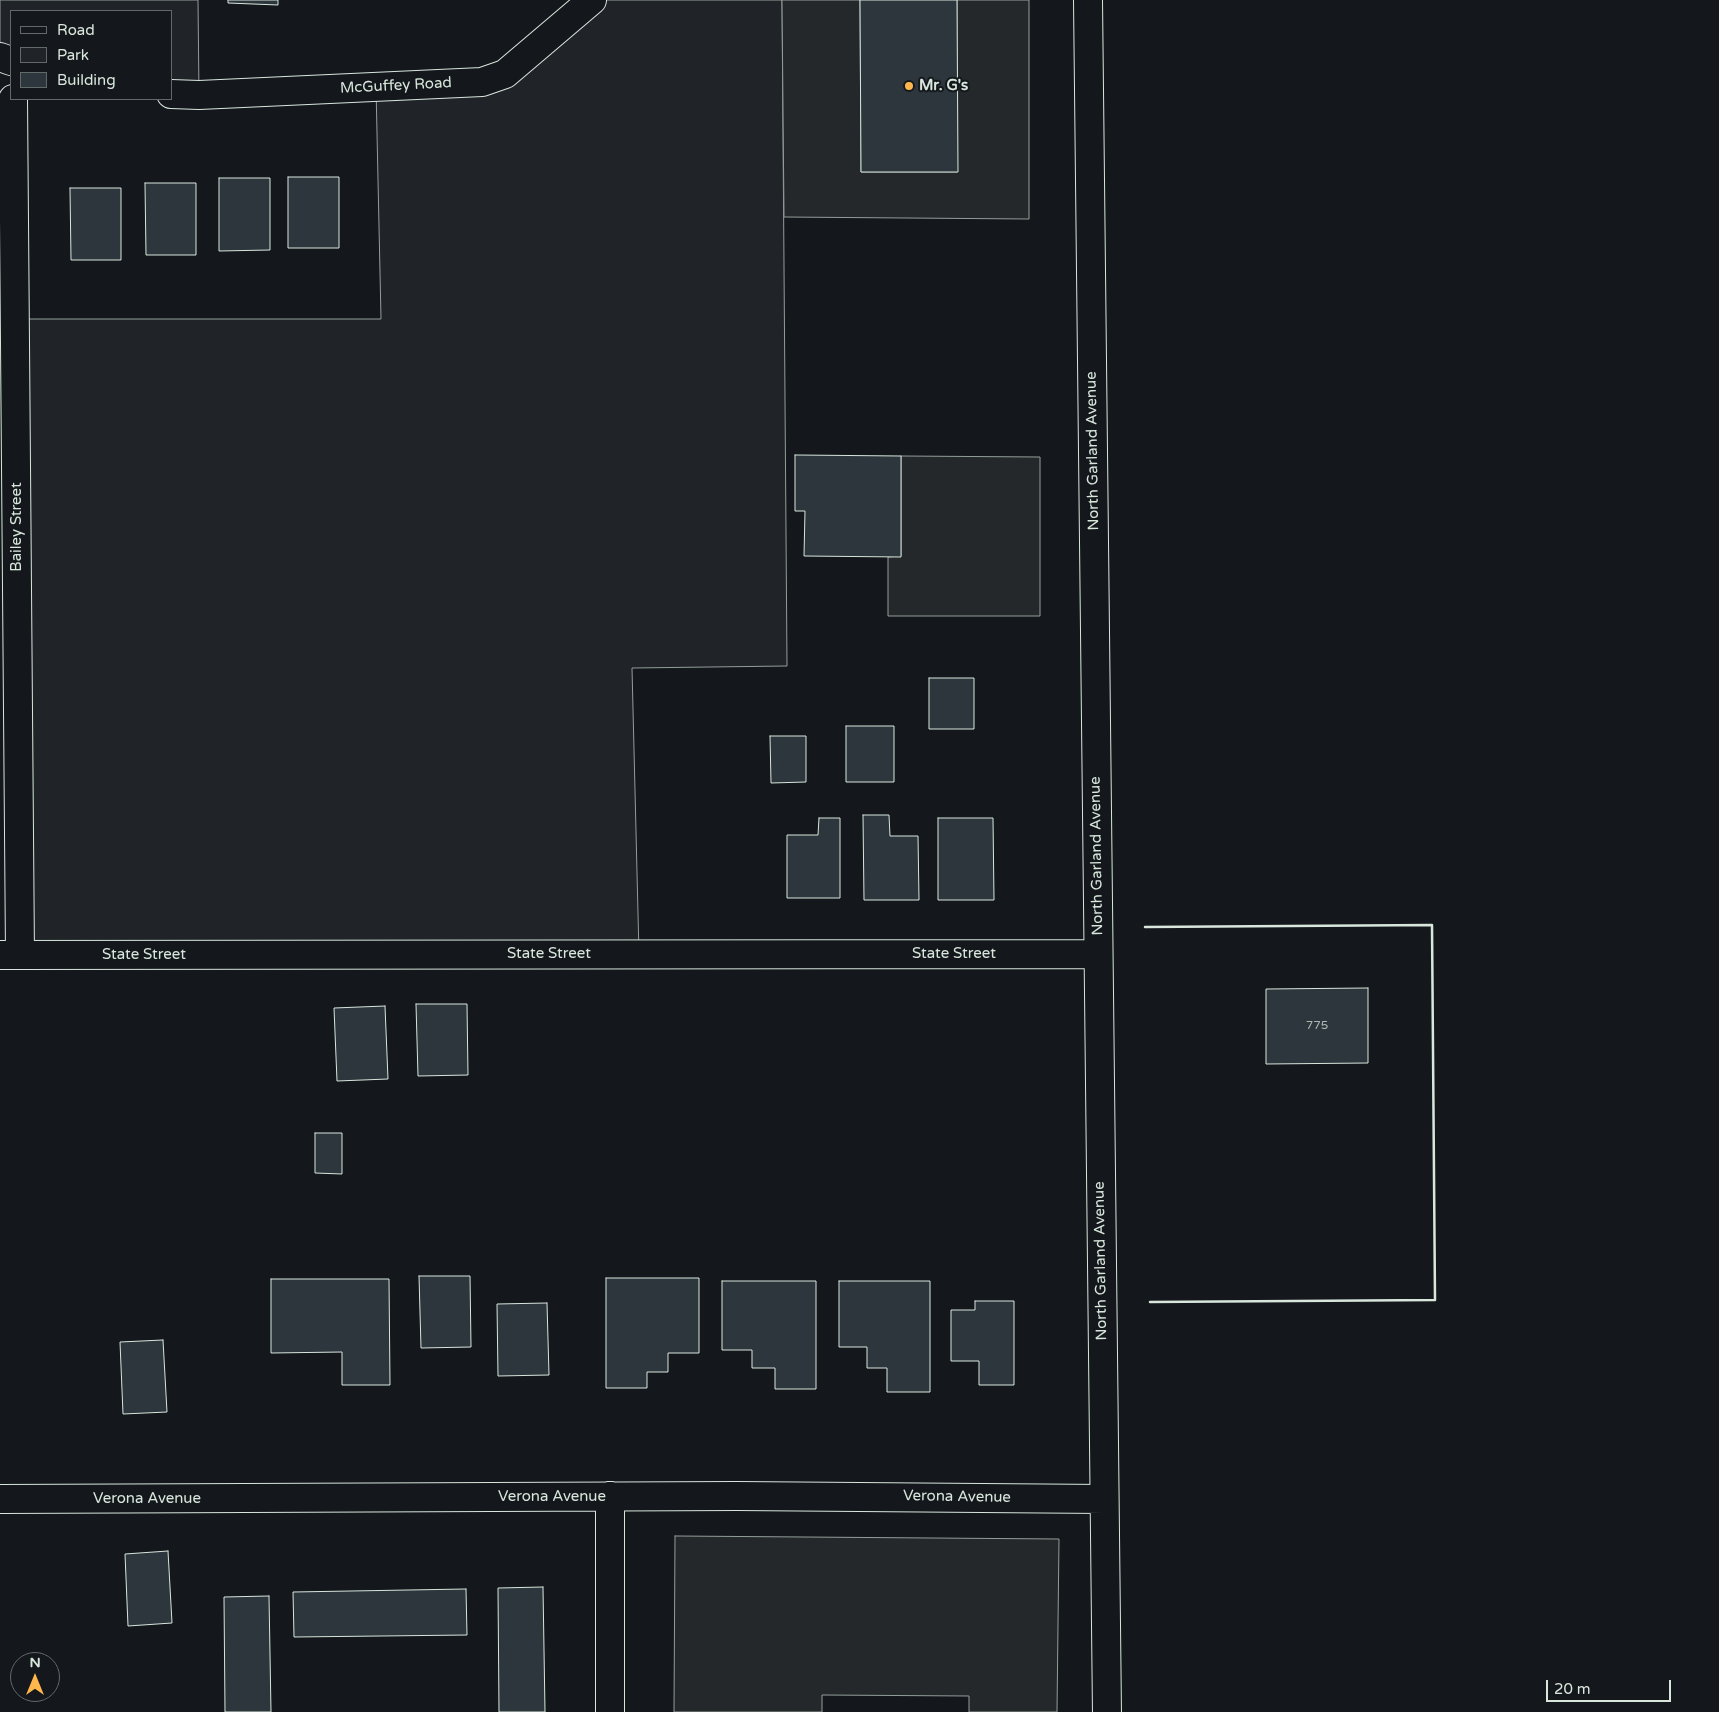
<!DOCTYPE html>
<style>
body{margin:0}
#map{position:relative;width:1719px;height:1712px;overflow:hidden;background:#14181c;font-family:"Varela Round",sans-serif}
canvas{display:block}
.legend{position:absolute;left:10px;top:10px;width:162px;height:90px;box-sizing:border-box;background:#14181c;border:1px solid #626a69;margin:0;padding:6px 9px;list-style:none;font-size:15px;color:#d8e6dc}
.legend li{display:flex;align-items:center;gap:10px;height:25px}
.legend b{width:25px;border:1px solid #626a69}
.north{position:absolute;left:10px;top:1652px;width:50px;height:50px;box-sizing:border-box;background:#14181c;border:1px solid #626a69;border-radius:50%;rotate:0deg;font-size:14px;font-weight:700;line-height:20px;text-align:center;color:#d8e6dc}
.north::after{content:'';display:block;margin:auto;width:18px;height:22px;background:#ffb74d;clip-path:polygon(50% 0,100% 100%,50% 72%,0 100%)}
.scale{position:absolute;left:1546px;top:1680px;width:125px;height:22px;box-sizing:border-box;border:2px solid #d8e6dc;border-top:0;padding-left:6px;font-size:15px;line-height:18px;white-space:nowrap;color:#d8e6dc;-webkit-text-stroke:4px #14181c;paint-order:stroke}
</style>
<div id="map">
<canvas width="1719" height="1712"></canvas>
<ul class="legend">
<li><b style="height:6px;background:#14181c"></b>Road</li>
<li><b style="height:14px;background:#202428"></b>Park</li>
<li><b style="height:14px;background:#2c363c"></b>Building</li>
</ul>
<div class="north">N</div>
<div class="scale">20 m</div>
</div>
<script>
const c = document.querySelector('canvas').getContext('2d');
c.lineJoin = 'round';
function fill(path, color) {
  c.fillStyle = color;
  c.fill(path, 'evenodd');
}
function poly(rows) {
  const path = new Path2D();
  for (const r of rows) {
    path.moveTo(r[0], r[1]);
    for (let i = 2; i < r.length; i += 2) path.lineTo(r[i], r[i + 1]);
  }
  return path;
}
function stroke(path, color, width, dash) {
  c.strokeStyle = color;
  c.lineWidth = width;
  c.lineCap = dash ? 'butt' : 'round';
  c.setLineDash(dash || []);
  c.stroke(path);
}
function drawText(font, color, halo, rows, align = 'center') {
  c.font = font + ' "Varela Round",sans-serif';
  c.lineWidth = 4;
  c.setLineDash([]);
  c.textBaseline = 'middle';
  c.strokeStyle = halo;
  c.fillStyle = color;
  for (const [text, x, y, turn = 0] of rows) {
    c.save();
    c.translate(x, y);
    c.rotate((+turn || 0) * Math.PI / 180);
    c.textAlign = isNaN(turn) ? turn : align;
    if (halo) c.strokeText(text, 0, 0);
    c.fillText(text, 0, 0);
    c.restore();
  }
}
const green = poly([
 [0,0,198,0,199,95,171,94,171,11,11,11,11,61,0,57,0,0],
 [592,0,782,0,787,666,632,668,639,954,20,955,15,319,381,319,376,87,482,82,592,0]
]);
const parking = poly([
 [782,0,860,0,861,172,957,172,957,0,1029,0,1029,219,784,217,782,0],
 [901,456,1040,457,1040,616,888,616,888,557,901,556,901,456],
 [675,1536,1059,1539,1057,1712,969,1712,969,1696,822,1695,822,1712,674,1712,675,1536]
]);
const building = poly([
 [228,0,278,0,278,5,228,3,228,0],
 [860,0,957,0,958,172,861,172,860,0],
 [288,177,339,177,339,248,288,248,288,177],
 [219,178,270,178,270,250,219,251,219,178],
 [145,183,196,183,196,255,146,255,145,183],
 [70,188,121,188,121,260,71,260,70,188],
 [795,455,901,456,901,557,804,556,805,511,795,511,795,455],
 [929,678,974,678,974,729,929,729,929,678],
 [846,726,894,726,894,782,846,782,846,726],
 [770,736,806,736,806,782,771,783,770,736],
 [863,815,889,815,890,836,918,836,919,900,864,900,863,815],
 [819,818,840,818,840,898,787,898,787,835,818,835,819,818],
 [938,818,993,818,994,900,938,900,938,818],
 [1368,988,1368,1063,1266,1064,1266,989,1368,988],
 [416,1004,467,1004,468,1075,418,1076,416,1004],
 [385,1006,388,1079,337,1081,334,1008,385,1006],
 [315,1133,342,1133,342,1174,315,1173,315,1133],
 [419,1276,470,1276,471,1347,421,1348,419,1276],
 [606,1278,699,1278,699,1353,668,1353,668,1372,647,1372,647,1388,606,1388,606,1278],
 [271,1279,389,1279,390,1385,342,1385,342,1352,271,1353,271,1279],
 [722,1281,816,1281,816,1389,775,1389,775,1368,752,1368,752,1350,722,1350,722,1281],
 [839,1281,930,1281,930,1392,887,1392,887,1368,867,1368,867,1347,839,1347,839,1281],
 [975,1301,1014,1301,1014,1385,979,1385,979,1361,951,1361,951,1310,975,1310,975,1301],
 [547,1303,549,1375,498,1376,497,1304,547,1303],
 [163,1340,167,1412,123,1414,120,1342,163,1340],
 [168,1551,172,1623,128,1626,125,1554,168,1551],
 [543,1587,545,1712,499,1712,498,1588,543,1587],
 [466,1589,467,1635,294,1637,293,1592,466,1589],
 [269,1596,271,1712,225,1712,224,1597,269,1596]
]);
const minor = poly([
 [1088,0,1107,1712],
 [0,57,11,61],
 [171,94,199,95,482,82,505,74,592,0],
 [13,99,20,955],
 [0,955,1098,954],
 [610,1496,610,1712],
 [0,1499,737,1496,1104,1499]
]);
const wall = poly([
 [1145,927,1432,925,1435,1300,1150,1302]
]);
const markers = [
 [909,86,5,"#ffb74d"]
];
const numberNames = [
 ["775",1317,1026]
];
const streetNames = [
 ["McGuffey Road",396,86,-3],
 ["North Garland Avenue",1093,451,-91],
 ["Bailey Street",17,527,-90],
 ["North Garland Avenue",1097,856,-91],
 ["State Street",549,954],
 ["State Street",954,954],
 ["State Street",144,955],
 ["North Garland Avenue",1101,1261,-91],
 ["Verona Avenue",552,1497],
 ["Verona Avenue",957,1497,1],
 ["Verona Avenue",147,1499]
];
const poiNames = [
 ["Mr. G's",919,86]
];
fill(green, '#202428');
stroke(green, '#939e99', 1);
fill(parking, '#24282b');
stroke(parking, '#939e99', 1);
fill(building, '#2c363c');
stroke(building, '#d8e6dc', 1);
stroke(minor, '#d8e6dc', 30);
stroke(minor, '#14181c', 28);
stroke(wall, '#d8e6dc', 2.5);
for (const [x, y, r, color] of markers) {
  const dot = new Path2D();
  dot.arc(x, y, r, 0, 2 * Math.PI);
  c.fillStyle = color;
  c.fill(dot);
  stroke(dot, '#14181c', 2);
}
drawText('12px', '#adbab4', null, numberNames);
drawText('15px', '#d8e6dc', '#14181c', streetNames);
drawText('bold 15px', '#d8e6dc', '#14181c', poiNames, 'left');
</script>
